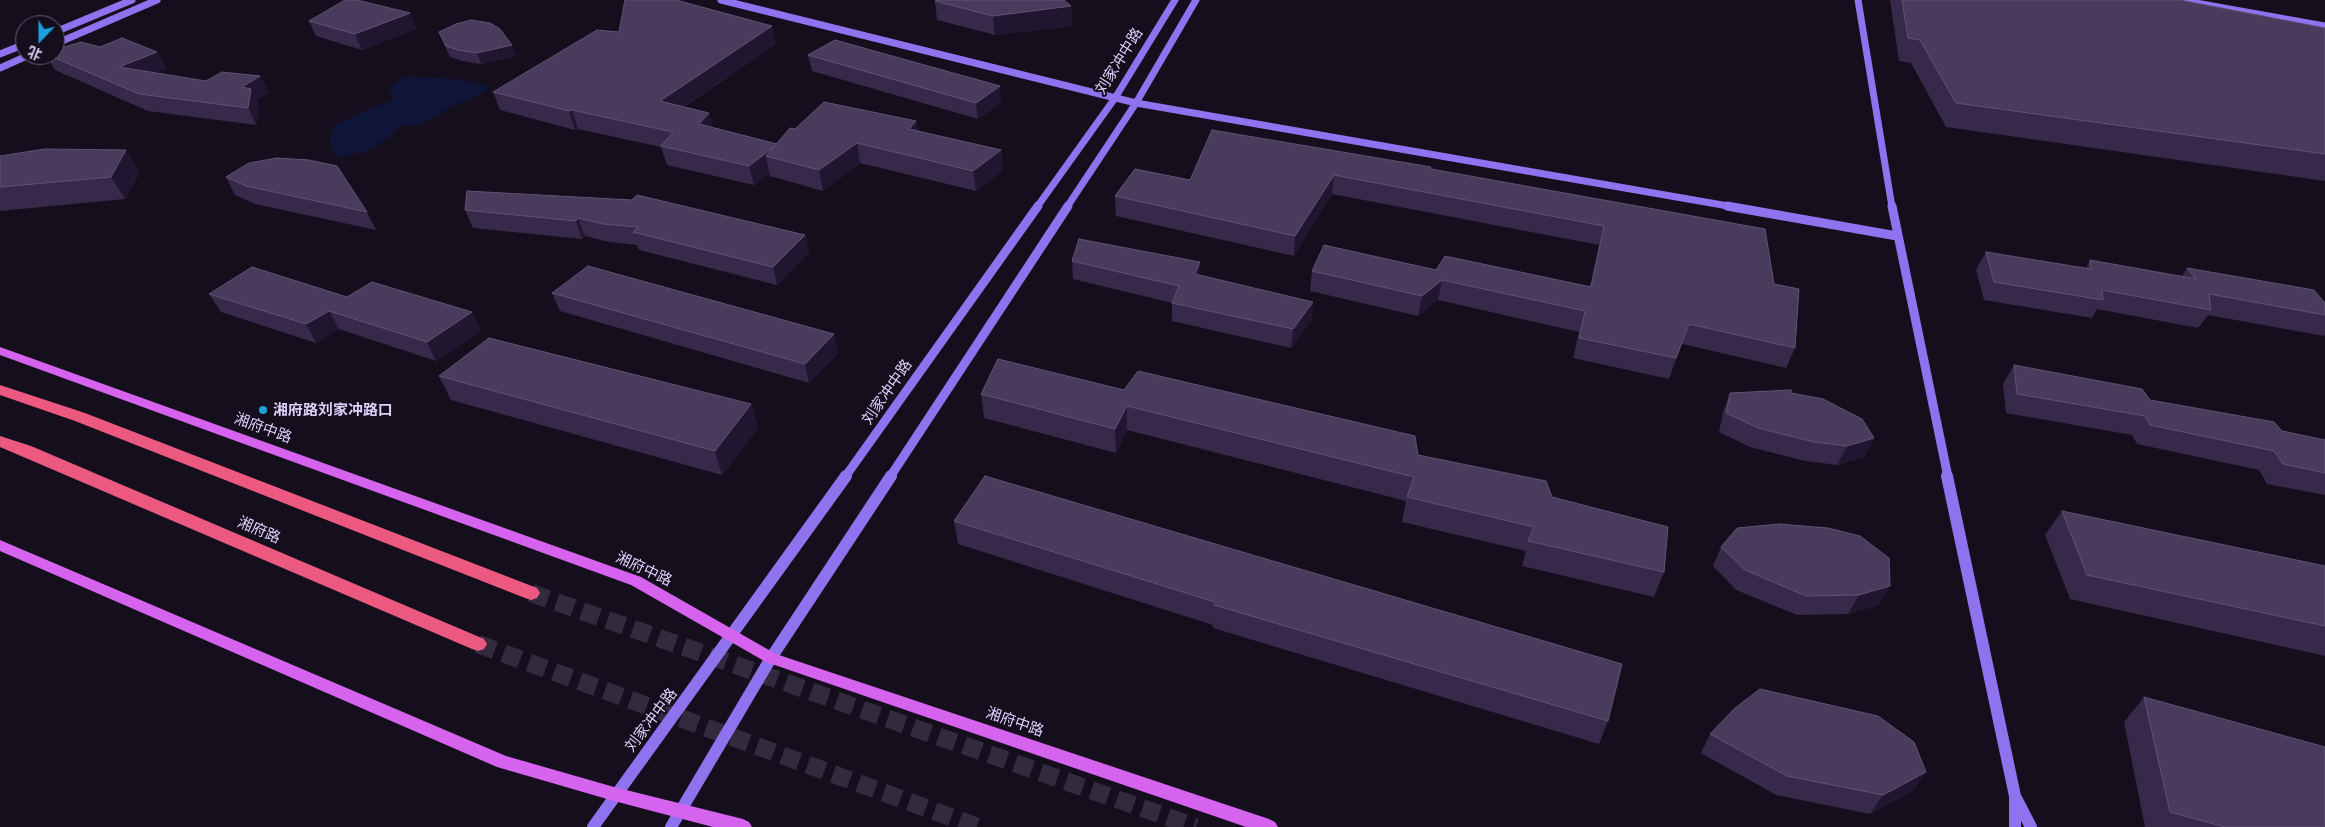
<!DOCTYPE html>
<meta charset="utf-8">
<style>
body{margin:0}
#map{position:relative;width:2325px;height:827px;overflow:hidden;background:#140e1d;font-family:Lato,"Noto Sans SC",sans-serif}
canvas{display:block}
.north{position:absolute;left:15px;top:15px;width:50px;height:50px;box-sizing:border-box;background:#140e1d;border:1px solid #645c75;border-radius:50%;rotate:202deg;font-size:14px;font-weight:700;line-height:20px;text-align:center;color:#ddd0f9}
.north::after{content:'';display:block;margin:auto;width:18px;height:22px;background:#1aa1db;clip-path:polygon(50% 0,100% 100%,50% 72%,0 100%)}
</style>
<div id="map">
<canvas width="2325" height="827"></canvas>
<div class="north">北</div>
</div>
<script>
const c = document.querySelector('canvas').getContext('2d');
c.lineJoin = 'round';
function fill(path, color) {
  c.fillStyle = color;
  c.fill(path, 'evenodd');
}
function poly(rows) {
  const path = new Path2D();
  for (const r of rows) {
    path.moveTo(r[0], r[1]);
    for (let i = 2; i < r.length; i += 2) path.lineTo(r[i], r[i + 1]);
  }
  return path;
}
function stroke(path, color, width, dash) {
  c.strokeStyle = color;
  c.lineWidth = width;
  c.lineCap = dash ? 'butt' : 'round';
  c.setLineDash(dash || []);
  c.stroke(path);
}
function drawText(font, color, halo, rows, align = 'center') {
  c.font = font + ' Lato,"Noto Sans SC",sans-serif';
  c.lineWidth = 4;
  c.setLineDash([]);
  c.textBaseline = 'middle';
  c.strokeStyle = halo;
  c.fillStyle = color;
  for (const [text, x, y, turn = 0] of rows) {
    c.save();
    c.translate(x, y);
    c.rotate((+turn || 0) * Math.PI / 180);
    c.textAlign = isNaN(turn) ? turn : align;
    if (halo) c.strokeText(text, 0, 0);
    c.fillText(text, 0, 0);
    c.restore();
  }
}
const water = poly([
 [405,76,456,79,490,87,476,97,454,105,423,123,398,127,391,136,365,152,335,157,329,138,336,124,394,99,388,89]
]);
const highwayTunnel = poly([
 [531,593,1196,827],
 [478,644,978,827]
]);
const secondaryFar2 = poly([
 [721,0,1136,103,1734,207],
 [1858,0,1892,207],
 [2179,0,2325,26],
 [55,32,132,0],
 [55,44,157,0],
 [0,54,25,44],
 [0,68,29,55],
 [1037,207,1115,98,1175,0],
 [1067,207,1136,103,1196,0]
]);
const secondaryFar1 = poly([
 [1727,206,1897,236],
 [1892,206,1948,477],
 [845,477,1038,206],
 [890,477,1068,206]
]);
const secondary = poly([
 [1947,476,2015,796],
 [593,827,846,476],
 [671,827,771,658,891,476],
 [2015,827,2015,796,2031,827]
]);
const primary = poly([
 [0,347,641,577,776,654,1269,819,1275,822,1278,827,1246,827,766,662,631,585,0,355,0,347],
 [0,540,506,756,614,787,743,819,749,822,752,827,713,827,614,801,497,767,0,551,0,540]
]);
const highway = poly([
 [0,385,85,413,537,588,540,593,537,598,531,600,525,598,75,421,0,395,0,385],
 [0,436,31,446,484,639,487,644,484,649,478,651,472,649,0,447,0,436]
]);
const wall = poly([
 [1890,0,2180,0,2325,28,2325,181,1946,127,1911,63,1899,61],
 [935,1,1071,6,1072,26,995,35,937,20],
 [410,13,416,29,362,50,316,36,309,21],
 [439,32,516,56,481,64,462,61,450,57],
 [619,32,776,44,684,107,709,113,712,127,777,144,795,129,916,121,918,131,1001,150,1003,170,976,191,860,163,823,191,770,176,769,173,754,185,667,165,661,147,578,129,575,130,500,110,493,92],
 [100,47,157,52,166,68,154,73,269,92,257,100,259,105,256,125,148,111,55,70,46,55,55,55],
 [808,55,1001,103,978,119,812,71],
 [0,156,140,172,125,199,0,211],
 [1431,169,1765,229,1774,284,1795,348,1786,368,1682,344,1669,379,1573,358,1579,332,1438,300,1418,316,1310,291,1312,271,1436,270,1590,286,1599,245,1332,194,1294,256,1116,216,1115,196,1190,180],
 [226,177,367,212,376,230,255,204,235,195],
 [467,191,805,235,809,253,777,285,639,250,637,245,609,242,585,236,582,239,473,228,465,210],
 [1986,252,2086,268,2090,260,2182,276,2187,268,2325,303,2325,334,2324,336,2208,315,2198,328,2097,309,2092,318,1984,300,1976,270],
 [1072,261,1200,276,1312,320,1291,348,1172,321,1172,303,1073,279],
 [552,293,834,334,838,353,809,383,560,311],
 [209,294,347,297,472,312,481,331,436,361,339,329,316,343,221,312],
 [2014,365,2150,400,2282,431,2325,440,2325,495,2267,484,2259,470,2137,444,2132,435,2006,413,2003,384],
 [439,376,751,404,758,428,722,475,451,400],
 [1124,390,1418,455,1552,497,1664,572,1654,597,1522,566,1526,551,1402,522,1406,501,1127,430,1116,453,984,418,981,394],
 [1730,393,1791,393,1874,438,1864,457,1837,465,1805,461,1750,447,1719,432,1723,412],
 [2062,511,2325,566,2325,656,2070,599,2045,535],
 [954,521,1608,721,1599,744,1213,628,1213,625,958,544],
 [1737,528,1879,605,1848,614,1797,615,1736,590,1713,566,1721,547],
 [2144,697,2325,827,2145,827,2124,722],
 [1710,734,1913,791,1870,814,1776,795,1701,753]
]);
const shadedWall = poly([
 [1071,6,1072,26,995,35,993,16],
 [410,13,416,29,362,50,355,34],
 [772,26,776,44,665,119,660,101],
 [512,45,516,56,481,64,477,53],
 [157,52,166,68,128,83,119,67],
 [260,76,269,92,257,100,259,105,256,125,248,108,242,87],
 [1000,86,1001,103,978,119,976,103],
 [572,110,578,129,575,130,569,111],
 [709,113,713,131,699,124],
 [916,121,919,141,909,129],
 [857,143,860,163,823,191,819,170],
 [777,144,766,156,769,173,754,185,749,166],
 [126,150,140,172,125,199,111,177],
 [1001,150,1003,170,976,191,973,171],
 [1334,175,1332,194,1294,256,1295,236],
 [578,218,585,236,582,239,576,221],
 [805,235,809,253,777,285,773,267],
 [1200,262,1199,281,1195,274],
 [1442,280,1438,300,1418,316,1422,296],
 [1313,302,1312,320,1291,348,1293,329],
 [329,311,339,329,316,343,306,324],
 [472,312,481,331,436,361,427,342],
 [1689,324,1682,344,1669,379,1676,358],
 [834,334,838,353,809,383,805,364],
 [751,404,758,428,722,475,715,451],
 [1127,406,1127,430,1116,453,1115,429],
 [1874,438,1864,457,1837,465,1847,446],
 [1890,586,1879,605,1848,614,1859,595],
 [1926,772,1913,791,1870,814,1883,795]
]);
const building = poly([
 [345,0,357,0,410,13,355,34,309,21,345,0],
 [625,0,676,0,772,26,660,101,709,113,699,124,777,144,775,146,749,166,661,146,673,132,572,110,569,111,493,92,597,30,619,32,625,0],
 [940,0,1064,0,1071,6,993,16,935,1,940,0],
 [1902,0,2180,0,2325,28,2325,154,1956,103,1920,40,1908,38,1902,0],
 [471,20,490,23,500,29,512,45,477,53,458,50,446,46,439,32,456,24,471,20],
 [122,38,157,52,119,67,206,81,222,72,260,76,242,87,251,89,248,108,139,94,48,55,55,55,55,50,81,42,100,47,122,38],
 [835,40,1000,86,976,103,808,55,835,40],
 [824,102,916,121,909,129,1001,150,973,171,857,143,819,170,766,156,790,128,795,129,824,102],
 [1212,130,1431,167,1431,169,1765,229,1774,284,1799,289,1795,348,1689,324,1676,358,1579,338,1585,311,1442,280,1422,296,1312,271,1324,245,1436,270,1445,256,1591,287,1604,226,1334,175,1295,236,1115,196,1135,169,1190,180,1212,130],
 [45,149,126,150,111,177,0,187,0,156,45,149],
 [277,158,309,160,337,166,367,212,246,186,226,177,249,163,277,158],
 [467,191,632,200,637,195,805,235,773,267,633,232,638,227,603,224,578,218,576,221,465,210,467,191],
 [1079,239,1200,262,1195,274,1313,302,1293,329,1172,303,1179,286,1072,261,1079,239],
 [1986,252,2091,269,2090,260,2196,279,2187,268,2314,290,2325,303,2325,315,2209,294,2211,310,2102,290,2103,300,1994,282,1986,252],
 [588,266,834,334,805,364,552,293,588,266],
 [252,267,347,297,372,282,472,312,427,342,329,311,306,324,209,294,252,267],
 [489,338,751,404,715,451,439,376,489,338],
 [998,359,1124,390,1138,371,1415,436,1418,455,1546,481,1552,497,1668,527,1664,572,1528,541,1534,527,1407,497,1414,477,1127,406,1115,429,981,394,998,359],
 [2014,365,2142,389,2150,400,2274,422,2282,431,2325,440,2325,473,2283,464,2274,451,2150,425,2145,416,2017,394,2014,365],
 [1791,390,1791,393,1823,399,1862,419,1874,438,1847,446,1814,442,1758,428,1726,413,1730,393,1791,390],
 [985,476,1622,664,1608,721,1214,605,1215,602,954,521,985,476],
 [2062,511,2325,566,2325,626,2087,575,2062,511],
 [1779,524,1828,528,1860,536,1889,558,1890,586,1859,595,1806,596,1745,570,1721,547,1737,528,1779,524],
 [1760,689,1878,716,1914,742,1926,772,1883,795,1787,776,1710,734,1735,708,1760,689],
 [2144,697,2325,747,2325,827,2225,827,2170,812,2144,697]
]);
const markers = [
 [263,410,5,"#1aa1db"]
];
const streetNames = [
 ["刘家冲中路",1119,61,-58],
 ["刘家冲中路",887,392,-55],
 ["湘府中路",263,428,20],
 ["湘府路",259,530,23],
 ["湘府中路",644,569,25],
 ["刘家冲中路",651,720,-53],
 ["湘府中路",1015,722,19]
];
const poiNames = [
 ["湘府路刘家冲路口",273,410]
];
fill(water, '#0e1536');
stroke(highwayTunnel, '#322b3e', 18, [18, 9]);
stroke(secondaryFar2, '#8e72ee', 7);
stroke(secondaryFar1, '#8e72ee', 9);
stroke(secondary, '#8e72ee', 12);
fill(primary, '#d563ed');
fill(highway, '#eb5981');
fill(wall, '#362949');
fill(shadedWall, '#211630');
fill(building, '#483b5c');
stroke(building, '#5f5275', 1);
for (const [x, y, r, color] of markers) {
  const dot = new Path2D();
  dot.arc(x, y, r, 0, 2 * Math.PI);
  c.fillStyle = color;
  c.fill(dot);
  stroke(dot, '#140e1d', 2);
}
drawText('15px', '#ddd0f9', '#140e1d', streetNames);
drawText('bold 15px', '#ddd0f9', '#140e1d', poiNames, 'left');
</script>
